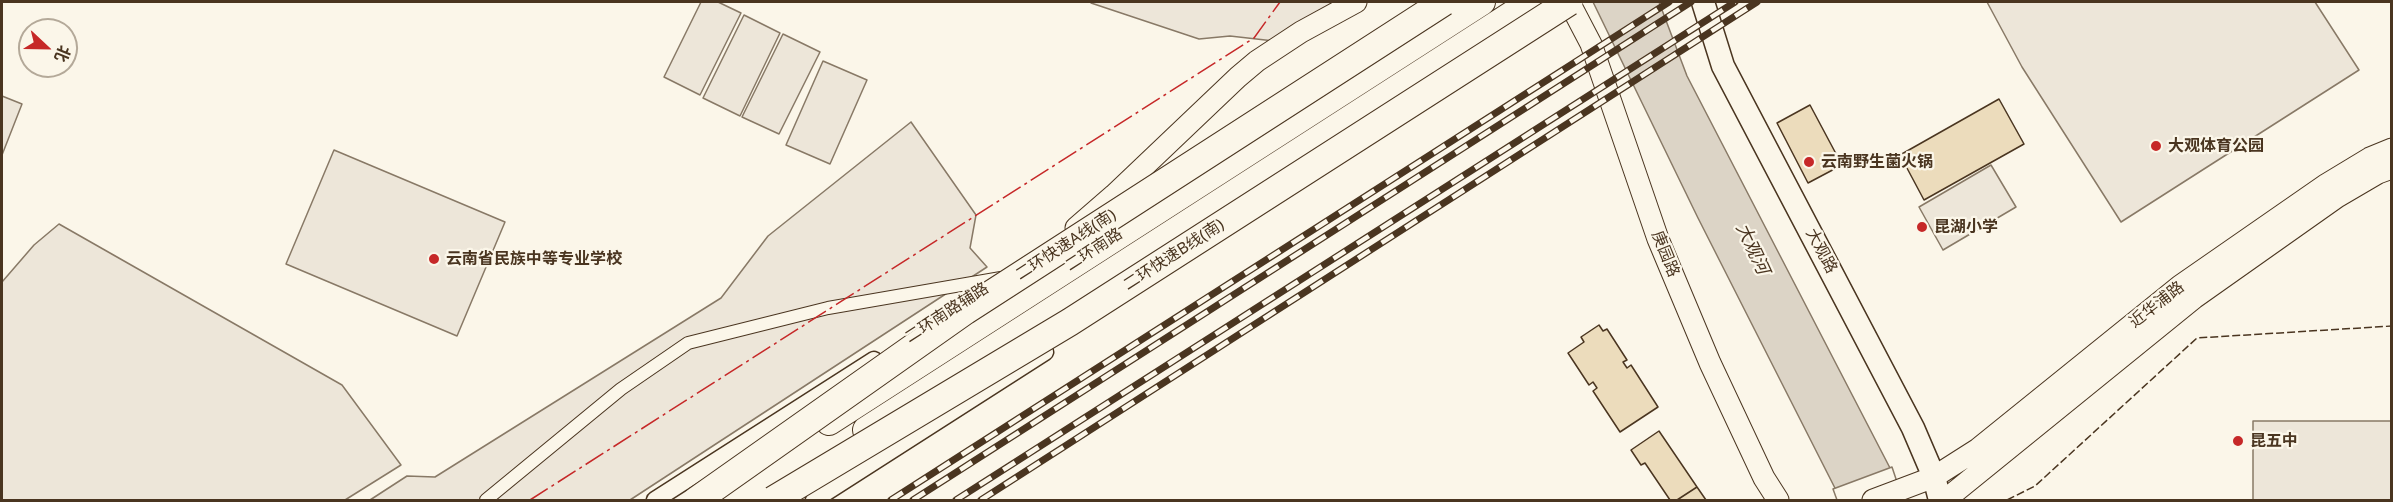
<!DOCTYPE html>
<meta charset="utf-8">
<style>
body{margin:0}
#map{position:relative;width:2393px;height:502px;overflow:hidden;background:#fbf6e9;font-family:"Noto Sans","Noto Sans SC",sans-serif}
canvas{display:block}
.frame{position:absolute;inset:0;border:3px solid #4a3520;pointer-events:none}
.north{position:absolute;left:18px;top:18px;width:60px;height:60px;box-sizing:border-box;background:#fbf6e9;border:2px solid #b4a999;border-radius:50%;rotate:112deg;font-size:16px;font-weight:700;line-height:24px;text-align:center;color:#4a3520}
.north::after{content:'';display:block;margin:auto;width:21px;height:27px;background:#c62828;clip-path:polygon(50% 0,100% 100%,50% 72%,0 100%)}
</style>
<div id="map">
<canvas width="2393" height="502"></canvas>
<div class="frame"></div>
<div class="north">北</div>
</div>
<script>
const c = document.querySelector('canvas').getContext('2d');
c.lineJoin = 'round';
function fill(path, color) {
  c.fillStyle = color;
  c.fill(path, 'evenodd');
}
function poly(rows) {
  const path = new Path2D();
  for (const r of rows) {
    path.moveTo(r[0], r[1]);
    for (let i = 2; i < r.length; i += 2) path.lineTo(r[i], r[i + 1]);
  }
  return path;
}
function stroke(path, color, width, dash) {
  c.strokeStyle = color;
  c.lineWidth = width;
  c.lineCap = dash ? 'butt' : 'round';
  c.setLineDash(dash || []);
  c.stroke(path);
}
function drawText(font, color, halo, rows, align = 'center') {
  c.font = font + ' "Noto Sans","Noto Sans SC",sans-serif';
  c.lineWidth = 4.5;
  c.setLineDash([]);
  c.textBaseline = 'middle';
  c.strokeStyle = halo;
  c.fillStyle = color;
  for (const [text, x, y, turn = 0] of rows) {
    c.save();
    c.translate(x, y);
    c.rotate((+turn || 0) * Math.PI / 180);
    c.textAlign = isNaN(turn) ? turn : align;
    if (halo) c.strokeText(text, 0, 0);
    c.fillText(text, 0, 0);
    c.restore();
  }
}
const green = poly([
 [701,2,718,2,741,13,700,95,664,77,701,2],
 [1093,2,1334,2,1274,41,1230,36,1199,39,1091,3,1093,2],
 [1987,2,2315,2,2359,70,2121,222,2022,67,1987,2],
 [744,15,780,33,740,116,703,98,744,15],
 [783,34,820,52,779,134,742,117,783,34],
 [823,61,867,80,830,164,786,145,823,61],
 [2,96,22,104,2,155,2,96],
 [911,122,976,215,970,248,987,267,630,500,370,500,407,476,435,477,721,298,768,236,911,122],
 [334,150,505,222,457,336,286,264,334,150],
 [1991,165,2016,207,1943,250,1919,207,1991,165],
 [59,224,342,385,401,465,345,500,2,500,2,282,34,245,59,224],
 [2253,421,2391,421,2391,500,2253,500,2253,421]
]);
const water = poly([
 [1593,2,1659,2,1687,76,1890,468,1900,500,1841,500,1698,218,1593,2]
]);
const pier = poly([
 [1892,467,1903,500,1837,500,1833,489,1892,467]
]);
const building = poly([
 [1999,99,2024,144,1924,200,1900,155,1999,99],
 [1810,105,1842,165,1808,183,1777,123,1810,105],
 [1599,325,1603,331,1607,329,1627,360,1623,362,1627,368,1631,365,1658,407,1620,432,1593,391,1597,388,1593,382,1589,385,1568,353,1584,342,1581,337,1599,325],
 [1659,431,1697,487,1677,500,1670,500,1645,463,1641,465,1631,450,1659,431],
 [1697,487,1706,500,1677,500,1697,487]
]);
const pedestrian = poly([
 [486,500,621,389,688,343,828,308,1001,278]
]);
const minor = poly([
 [655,500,874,360],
 [814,500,1045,352]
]);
const tertiary = poly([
 [1569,2,1591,44,1658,239,1710,363,1764,478,1778,500],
 [1076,228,1114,195,1238,77,1257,61,1301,32,1356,2],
 [1873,500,1934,477,1978,449,2180,286,2327,184,2370,158,2392,149],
 [1945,500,2194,298,2337,197,2378,173,2392,168]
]);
const secondary = poly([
 [1703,2,1723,66,1913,428,1934,477,1940,500]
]);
const primary = poly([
 [829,422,1482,2],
 [866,430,1531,2]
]);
const rail = poly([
 [891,500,1669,2],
 [913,500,1691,2],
 [956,500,1735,2],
 [981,500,1757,2]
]);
const trunkBridge = poly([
 [697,500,965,311,1444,2],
 [773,500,1070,322,1569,2]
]);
const fence = poly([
 [2007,500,2035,486,2197,338,2392,326]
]);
const power = poly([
 [530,500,1254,38,1280,2]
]);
const markers = [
 [2156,146,6,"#c62828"],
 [1809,162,6,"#c62828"],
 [1922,227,6,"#c62828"],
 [434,259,6,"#c62828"],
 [2238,441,6,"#c62828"]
];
const poiNames = [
 ["大观体育公园",2168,146],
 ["云南野生菌火锅",1821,162],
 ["昆湖小学",1934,227],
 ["云南省民族中等专业学校",446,259],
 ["昆五中",2250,441]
];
const streetNames = [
 ["二环快速A线(南)",1066,245,-33],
 ["二环南路",1094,250,-33],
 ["大观路",1821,251,62],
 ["庚园路",1665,254,68],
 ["二环快速B线(南)",1174,255,-33],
 ["近华浦路",2157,305,-38],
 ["二环南路辅路",947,313,-33]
];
const waterNames = [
 ["大观河",1752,249,65]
];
fill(green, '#ede6d9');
stroke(green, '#887966', 1.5);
fill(water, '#dcd4c6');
stroke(water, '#887966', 1.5);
fill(pier, '#fbf6e9');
stroke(pier, '#887966', 1.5);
fill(building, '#ecdcbc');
stroke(building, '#4a3520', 1.5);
stroke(pedestrian, '#4a3520', 14);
stroke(minor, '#4a3520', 19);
stroke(tertiary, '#4a3520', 23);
stroke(secondary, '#4a3520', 25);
stroke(primary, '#4a3520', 28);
stroke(pedestrian, '#fbf6e9', 12);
stroke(minor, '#fbf6e9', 16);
stroke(tertiary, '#fbf6e9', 21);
stroke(secondary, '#fbf6e9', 22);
stroke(primary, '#fbf6e9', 26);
stroke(rail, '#4a3520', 7);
stroke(rail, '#fbf6e9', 4.5, [14]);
stroke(trunkBridge, '#4a3520', 29, []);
stroke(trunkBridge, '#fbf6e9', 27);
stroke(fence, '#4a3520', 1.5, [8, 3]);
stroke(power, '#c62828', 1.5, [21, 4.5, 3, 4.5]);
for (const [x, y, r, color] of markers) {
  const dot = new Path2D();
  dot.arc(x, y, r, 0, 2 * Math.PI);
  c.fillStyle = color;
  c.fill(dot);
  stroke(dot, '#fbf6e9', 2);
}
drawText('bold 16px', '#4a3520', '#fbf6e9', poiNames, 'left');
drawText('16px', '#4a3520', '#fbf6e9', streetNames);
drawText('italic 18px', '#4a3520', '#fbf6e9', waterNames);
</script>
